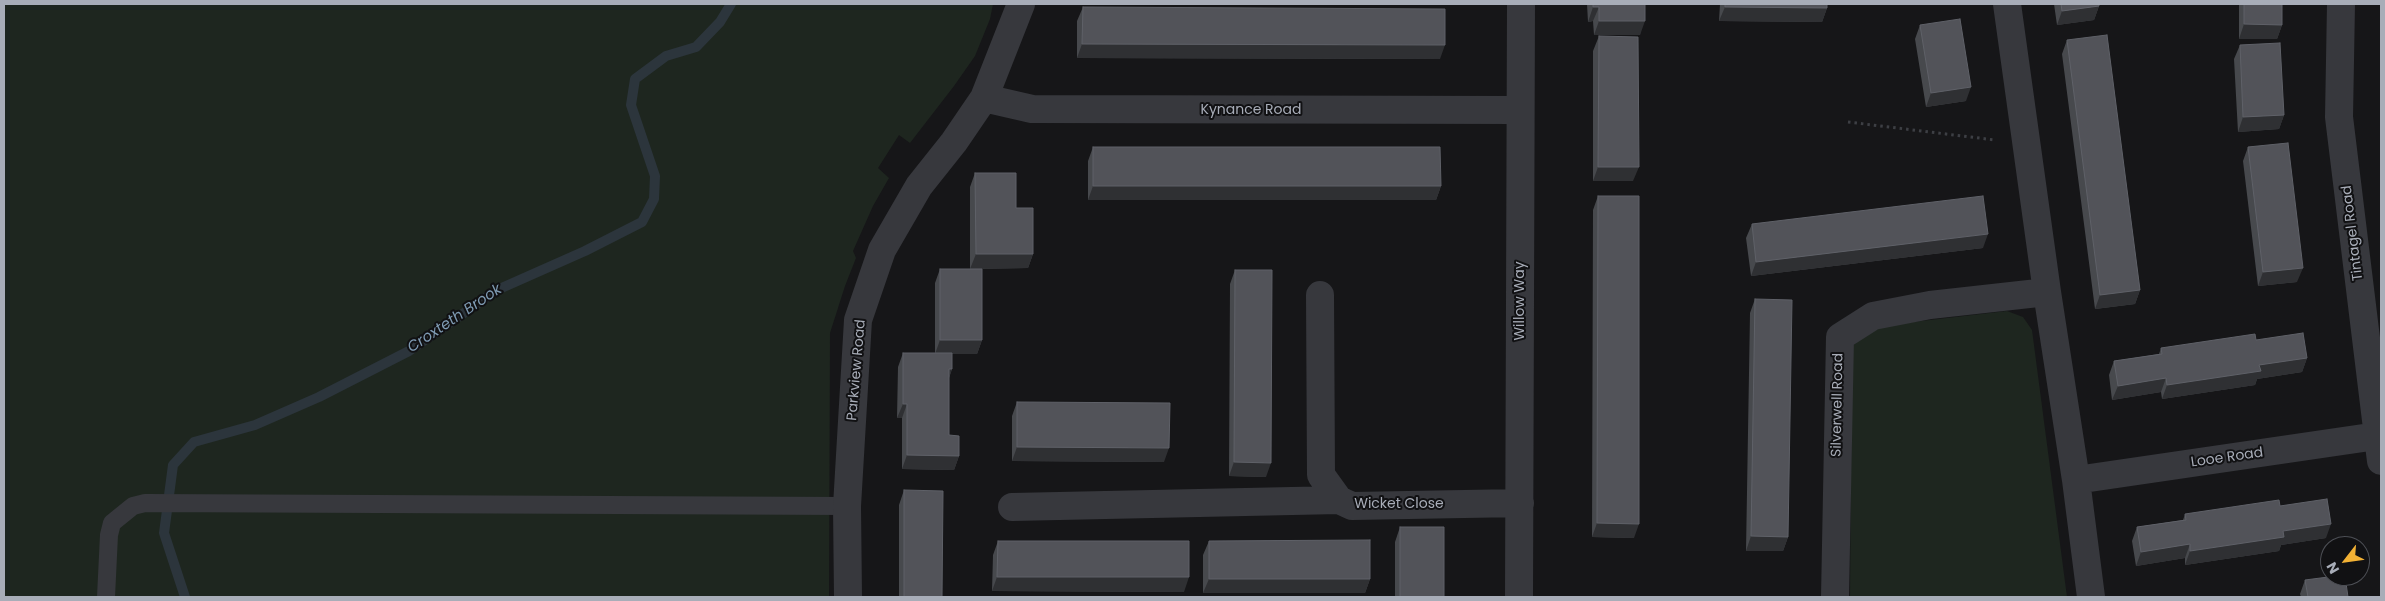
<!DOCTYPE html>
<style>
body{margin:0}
#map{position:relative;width:2385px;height:601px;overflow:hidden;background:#161618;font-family:Poppins,sans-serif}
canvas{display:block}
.frame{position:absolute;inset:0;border:5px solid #a8adb8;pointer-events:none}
.north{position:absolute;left:2320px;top:536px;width:50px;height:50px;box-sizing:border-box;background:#111113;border:1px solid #4d4f55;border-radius:50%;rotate:240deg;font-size:14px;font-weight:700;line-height:20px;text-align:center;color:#a8adb8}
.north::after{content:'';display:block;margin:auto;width:18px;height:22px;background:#f2b134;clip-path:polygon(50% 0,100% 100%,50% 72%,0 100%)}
</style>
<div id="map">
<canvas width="2385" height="601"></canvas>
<div class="frame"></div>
<div class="north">N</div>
</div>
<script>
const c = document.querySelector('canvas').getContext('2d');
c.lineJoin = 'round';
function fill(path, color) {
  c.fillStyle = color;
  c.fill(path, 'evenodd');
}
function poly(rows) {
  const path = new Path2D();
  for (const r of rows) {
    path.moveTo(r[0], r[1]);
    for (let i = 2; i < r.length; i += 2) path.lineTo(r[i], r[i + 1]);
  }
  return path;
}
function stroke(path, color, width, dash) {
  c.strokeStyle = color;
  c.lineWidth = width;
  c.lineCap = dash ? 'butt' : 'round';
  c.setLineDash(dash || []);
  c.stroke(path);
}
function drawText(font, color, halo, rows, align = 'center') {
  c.font = font + ' Poppins,sans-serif';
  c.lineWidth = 4;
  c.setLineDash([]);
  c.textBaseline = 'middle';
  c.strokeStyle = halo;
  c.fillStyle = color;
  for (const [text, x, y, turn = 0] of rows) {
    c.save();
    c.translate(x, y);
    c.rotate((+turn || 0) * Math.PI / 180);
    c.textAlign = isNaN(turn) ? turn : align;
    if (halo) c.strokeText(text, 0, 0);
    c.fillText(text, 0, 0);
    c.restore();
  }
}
const green = poly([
 [4,4,993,4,990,19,975,56,954,86,910,143,899,135,878,168,889,178,873,206,853,251,856,258,845,286,830,333,829,597,4,597],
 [2007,311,2023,317,2032,330,2067,597,1850,597,1852,347,1865,331,1887,325]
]);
const stream = poly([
 [185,597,164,533,173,465,194,442,255,425,319,397,409,351,497,290,585,251,642,222,654,199,655,176,631,105,635,79,666,56,696,47,720,22,731,4]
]);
const path = poly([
 [1848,122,1995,140]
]);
const lane = poly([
 [106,597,109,535,112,523,133,506,145,503,847,506]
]);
const street = poly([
 [2007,4,2047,292,2076,480,2091,597],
 [2341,4,2339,117,2381,461],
 [984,98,1032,109,1519,110],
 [1320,295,1321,475,1339,500,1352,506,1520,503],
 [2076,480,2377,436],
 [1012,507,1339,500],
 [848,597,847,506,858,320,882,250,919,186,954,142,984,98,1021,4],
 [1519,597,1521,4],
 [1835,597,1840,337,1873,316,1930,305,2047,292]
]);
const wall = poly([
 [1587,4,1645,4,1640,35,1594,35,1593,21,1588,22],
 [1720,4,1827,4,1827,8,1822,22,1719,21],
 [2054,4,2099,4,2099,6,2094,20,2057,25],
 [2239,4,2282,4,2282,25,2277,39,2239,39],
 [1083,7,1440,59,1077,58,1077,21],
 [1920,25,1966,101,1926,107,1915,39],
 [1599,36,1633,181,1593,181,1593,51],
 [2067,40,2140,290,2135,304,2095,309,2062,54],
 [2240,45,2284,115,2279,129,2238,132,2234,59],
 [1093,147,1441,186,1436,200,1088,200,1088,161],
 [2248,147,2297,282,2258,286,2243,161],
 [975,173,1016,208,1033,254,1028,268,970,269,970,187],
 [1598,196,1634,538,1592,537,1593,210],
 [1752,224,1983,248,1751,276,1746,238],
 [940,269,982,340,977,354,952,354,952,369,949,378,949,435,959,456,954,470,902,469,902,418,897,418,898,367,903,353,935,353,935,283],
 [1235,270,1266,477,1229,476,1230,284],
 [1755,299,1788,537,1783,551,1746,551,1750,313],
 [2256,340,2307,358,2302,372,2257,379,2255,385,2162,399,2161,392,2112,400,2109,375,2114,361,2159,354,2161,348],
 [1017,402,1164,462,1012,461,1012,416],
 [904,490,942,597,899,597,899,505],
 [2185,514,2326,538,2281,545,2279,551,2185,565,2185,558,2136,566,2132,541,2137,527,2183,520],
 [1400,527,1444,597,1395,597,1395,542],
 [998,541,1184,592,992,591,993,555],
 [1209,541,1370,579,1365,593,1203,593,1203,555],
 [2305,580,2348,597,2301,597,2300,594]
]);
const shadedWall = poly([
 [2099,6,2094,20,2057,25,2062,11],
 [1593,7,1599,7,1593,21,1588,22],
 [1725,7,1827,8,1822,22,1719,21],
 [1599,21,1645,21,1640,35,1594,35],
 [2244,24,2282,25,2277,39,2239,39],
 [1082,44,1445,45,1440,59,1077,58],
 [1971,87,1966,101,1926,107,1931,93],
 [2284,115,2279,129,2238,132,2243,117],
 [1598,167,1639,167,1633,181,1593,181],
 [1093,186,1441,186,1436,200,1088,200],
 [1988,234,1983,248,1751,276,1756,262],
 [976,254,1033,254,1028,268,970,269],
 [2303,268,2297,282,2258,286,2263,272],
 [2140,290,2135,304,2095,309,2100,295],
 [940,340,982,340,977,354,935,354],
 [2307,358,2302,372,2257,379,2255,385,2162,399,2167,385,2259,365],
 [949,369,952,369,947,383],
 [2166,378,2161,392,2112,400,2118,386],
 [903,404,907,404,902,418,897,418],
 [1017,447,1169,448,1164,462,1012,461],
 [907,455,959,456,954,470,902,469],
 [1234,462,1271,463,1266,477,1229,476],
 [1597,523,1639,524,1634,538,1592,537],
 [2331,524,2326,538,2281,545,2279,551,2185,565,2190,551,2283,531],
 [1751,536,1788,537,1783,551,1746,551],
 [2190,544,2185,558,2136,566,2141,552],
 [997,577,1189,577,1184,592,992,591],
 [1209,579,1370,579,1365,593,1203,593]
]);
const building = poly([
 [1593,4,1645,4,1645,21,1599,21,1599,7,1593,7,1593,4],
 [1725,4,1827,4,1827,8,1725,7,1725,4],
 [2061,4,2099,4,2099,6,2062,11,2061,4],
 [2244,4,2282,4,2282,25,2244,24,2244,4],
 [1083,7,1445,9,1445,45,1082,44,1083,7],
 [1960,19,1971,87,1931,93,1920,25,1960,19],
 [2107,35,2140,290,2100,295,2067,40,2107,35],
 [1599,36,1638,37,1639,167,1598,167,1599,36],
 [2280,43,2284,115,2243,117,2240,45,2280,43],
 [2288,143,2303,268,2263,272,2248,147,2288,143],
 [1093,147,1440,147,1441,186,1093,186,1093,147],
 [975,173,1016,173,1016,208,1033,208,1033,254,976,254,975,173],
 [1598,196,1639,196,1639,524,1597,523,1598,196],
 [1983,196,1988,234,1756,262,1752,224,1983,196],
 [940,269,982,269,982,340,940,340,940,269],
 [1235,270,1272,270,1271,463,1234,462,1235,270],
 [1755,299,1792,300,1788,537,1751,536,1755,299],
 [2303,333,2307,358,2259,365,2261,371,2167,385,2166,378,2118,386,2114,361,2162,354,2161,348,2255,334,2256,340,2303,333],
 [903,353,952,353,952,369,949,369,949,435,959,436,959,456,907,455,907,404,903,404,903,353],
 [1017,402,1170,403,1169,448,1017,447,1017,402],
 [904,490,943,491,942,597,904,597,904,490],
 [2327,499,2331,524,2283,531,2284,537,2190,551,2190,544,2141,552,2137,527,2186,520,2185,514,2279,500,2280,506,2327,499],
 [1400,527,1444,527,1444,597,1400,597,1400,527],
 [1370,540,1370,579,1209,579,1209,541,1370,540],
 [998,541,1189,541,1189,577,997,577,998,541],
 [2336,576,2345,576,2348,597,2308,597,2305,580,2336,576]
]);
const streetNames = [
 ["Kynance Road",1251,110],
 ["Tintagel Road",2353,233,-97],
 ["Willow Way",1520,301,-90],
 ["Parkview Road",857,370,-85],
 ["Silverwell Road",1838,405,-89],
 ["Looe Road",2227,458,-8],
 ["Wicket Close",1399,504]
];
const waterNames = [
 ["Croxteth Brook",455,319,-34]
];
fill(green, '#1e261f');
stroke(stream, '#2c353c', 10);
stroke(path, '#3d3f44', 3, [2.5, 4]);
stroke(lane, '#37383d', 18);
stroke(street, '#37383d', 28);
fill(wall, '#47494d');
fill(shadedWall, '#2f3033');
fill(building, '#525359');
stroke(building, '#5f6168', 1);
drawText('14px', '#a8adb8', '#111113', streetNames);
drawText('italic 15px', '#7f9bb3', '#111113', waterNames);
</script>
